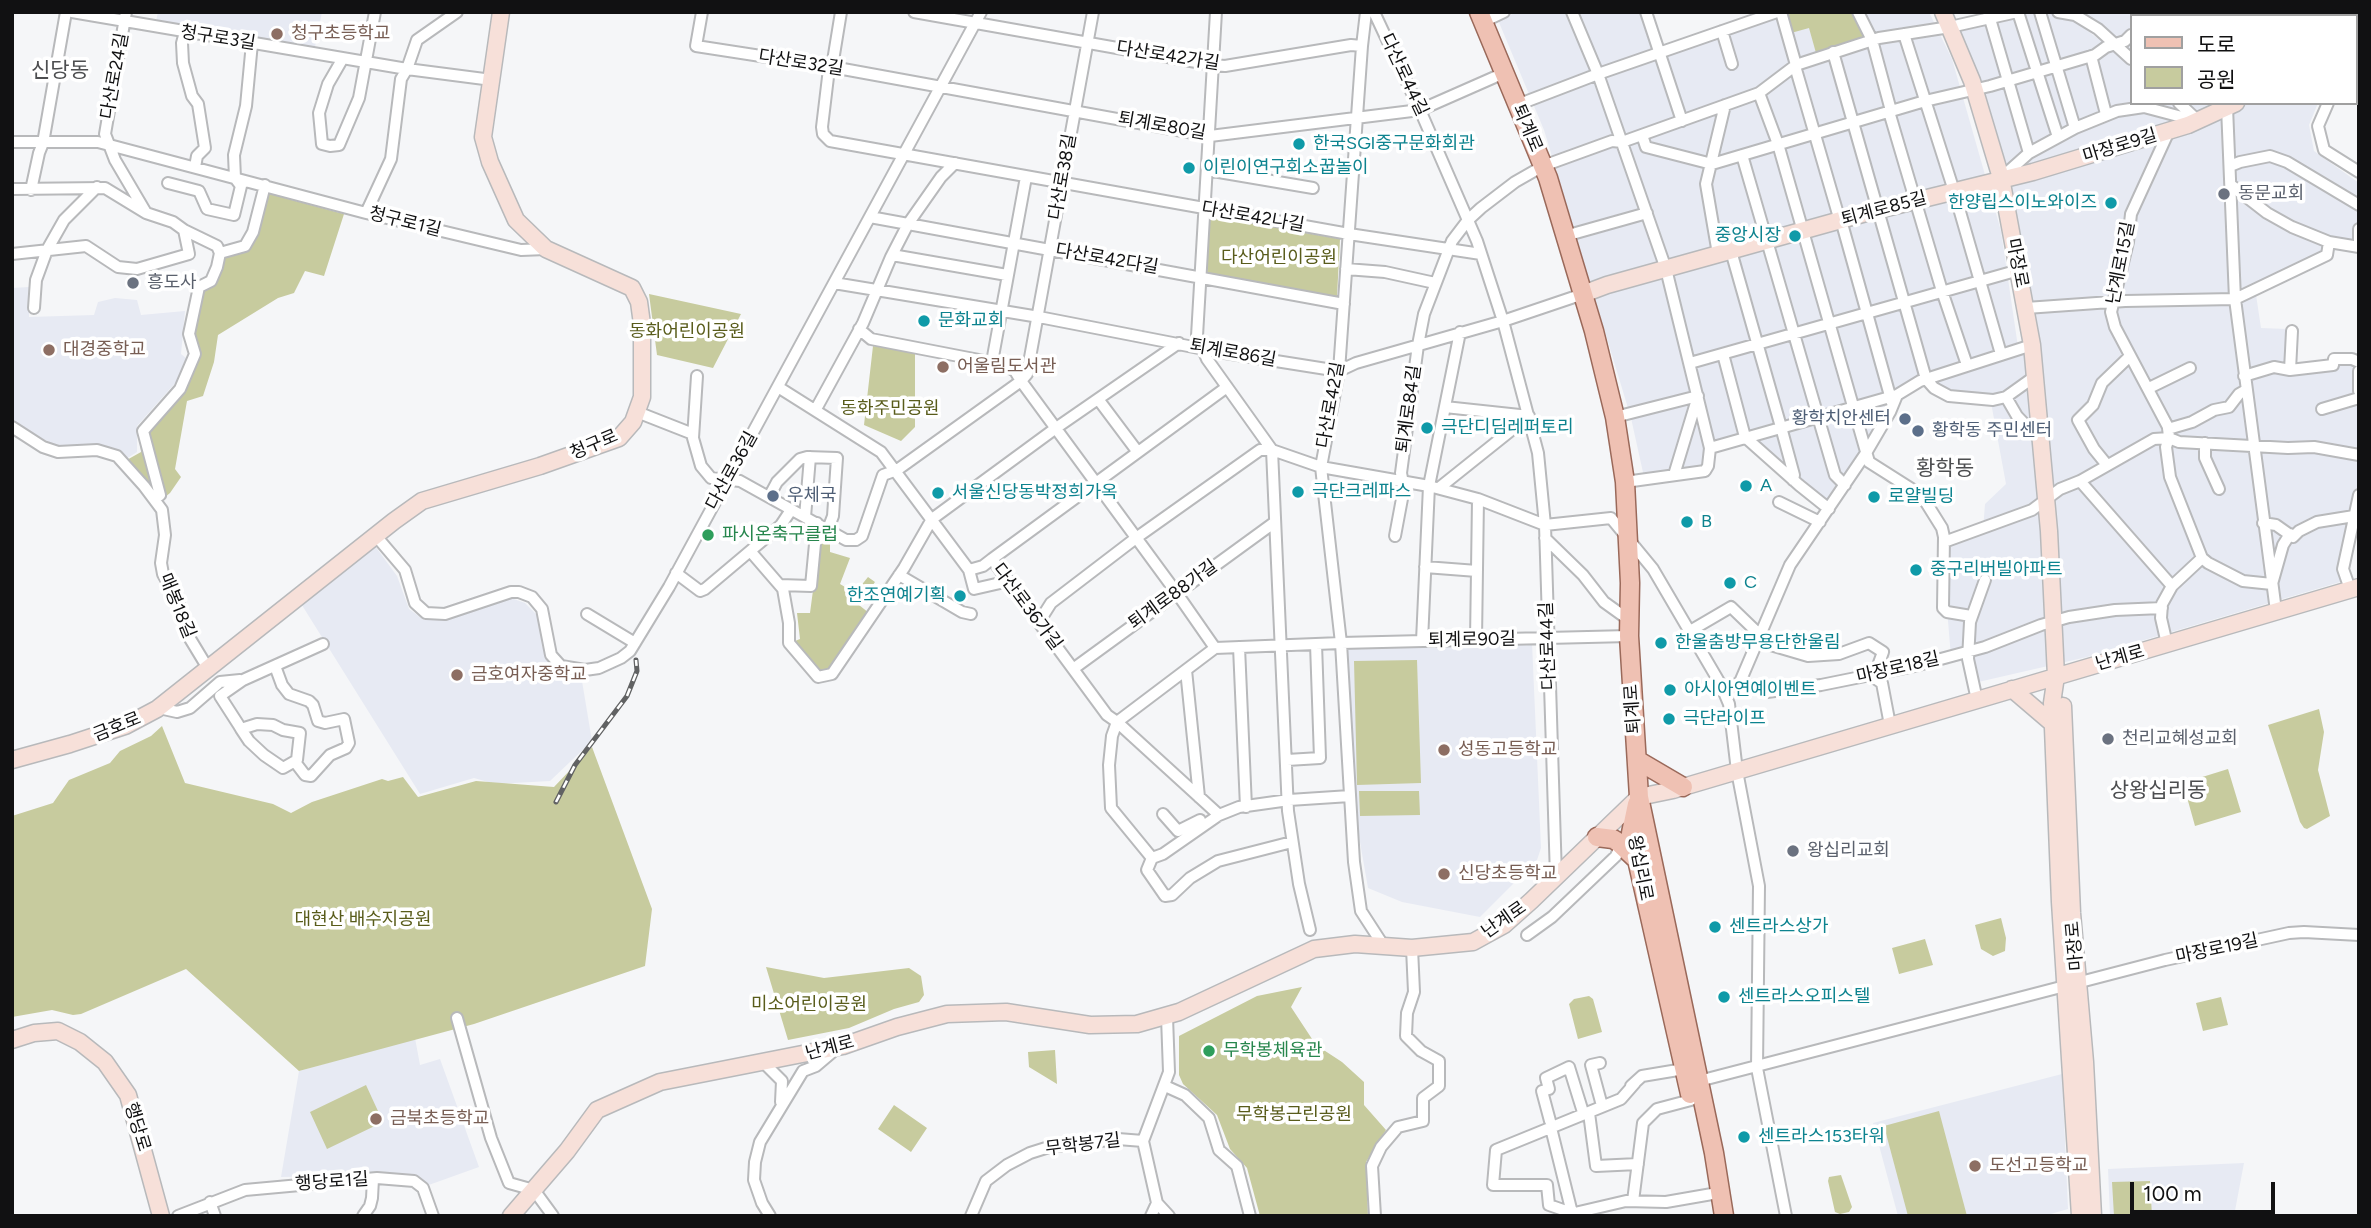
<!DOCTYPE html>
<meta charset="utf-8">
<style>
body{margin:0}
#map{position:relative;width:2371px;height:1228px;overflow:hidden;background:#f5f6f8;font-family:Figtree,"Noto Sans KR",sans-serif}
canvas{display:block}
.frame{position:absolute;inset:0;border:14px solid #111112;pointer-events:none}
.legend{position:absolute;left:2130px;top:14px;width:228px;height:91px;box-sizing:border-box;background:#fff;border:2px solid #a0a0a0;margin:0;padding:9px 12px;list-style:none;font-size:21px;color:#111112}
.legend li{display:flex;align-items:center;gap:14px;height:35px}
.legend b{width:35px;border:2px solid #a0a0a0}
.scale{position:absolute;left:2130px;top:1182px;width:145px;height:32px;box-sizing:border-box;border:4px solid #111112;border-top:0;padding-left:9px;font-size:21px;line-height:24px;white-space:nowrap;color:#111112;-webkit-text-stroke:5px #fff;paint-order:stroke}
</style>
<div id="map">
<canvas width="2371" height="1228"></canvas>
<div class="frame"></div>
<ul class="legend">
<li><b style="height:9px;background:#efc1b3"></b>도로</li>
<li><b style="height:19px;background:#c7cb9e"></b>공원</li>
</ul>
<div class="scale">100 m</div>
</div>
<script>
const c = document.querySelector('canvas').getContext('2d');
c.lineJoin = 'round';
function fill(path, color) {
  c.fillStyle = color;
  c.fill(path, 'evenodd');
}
function poly(rows) {
  const path = new Path2D();
  for (const r of rows) {
    path.moveTo(r[0], r[1]);
    for (let i = 2; i < r.length; i += 2) path.lineTo(r[i], r[i + 1]);
  }
  return path;
}
function stroke(path, color, width, dash) {
  c.strokeStyle = color;
  c.lineWidth = width;
  c.lineCap = dash ? 'butt' : 'round';
  c.setLineDash(dash || []);
  c.stroke(path);
}
function drawText(font, color, halo, rows, align = 'center') {
  c.font = font + ' Figtree,"Noto Sans KR",sans-serif';
  c.lineWidth = 7;
  c.setLineDash([]);
  c.textBaseline = 'middle';
  c.strokeStyle = halo;
  c.fillStyle = color;
  for (const [text, x, y, turn = 0] of rows) {
    c.save();
    c.translate(x, y);
    c.rotate((+turn || 0) * Math.PI / 180);
    c.textAlign = isNaN(turn) ? turn : align;
    if (halo) c.strokeText(text, 0, 0);
    c.fillText(text, 0, 0);
    c.restore();
  }
}
const built = poly([
 [158,12,322,12,315,47,156,21],
 [1517,12,1639,12,1655,60,1779,15,1779,12,1929,12,1952,59,2001,231,2018,347,1906,387,1828,506,1746,435,1706,446,1703,468,1644,477,1631,418,1544,130,1498,20],
 [2030,12,2051,13,2078,23,2131,65,2131,103,2318,103,2309,125,2314,151,2359,183,2359,217,2351,242,2327,238,2325,254,2255,288,2261,328,2287,329,2289,366,2352,363,2359,398,2359,475,2340,582,2087,657,1974,683,1965,655,1951,657,1947,609,1946,544,1983,530,1985,504,2006,484,1990,397,1944,392,1929,379,2035,342,1956,27],
 [2079,12,2317,12,2321,16,2131,16,2131,53,2102,25],
 [29,287,29,317,94,315,98,302,115,298,137,300,141,315,185,311,181,354,186,358,177,381,137,426,137,452,126,459,93,445,57,446,12,423,12,288],
 [375,546,397,576,409,609,424,620,451,618,511,598,525,603,540,618,542,646,554,670,582,681,592,741,550,781,495,784,474,778,420,794,300,602],
 [1532,643,1541,848,1537,860,1480,917,1402,902,1368,888,1356,819,1346,648],
 [415,1038,420,1065,440,1059,479,1167,426,1186,417,1177,406,1174,281,1177,299,1071],
 [2062,1074,2068,1209,2044,1216,1898,1216,1873,1123],
 [2244,1163,2234,1216,2110,1216,2108,1169]
]);
const green = poly([
 [1790,12,1855,12,1866,37,1816,53,1809,28,1791,33,1787,21],
 [266,193,344,214,324,276,305,271,294,293,278,298,218,335,214,362,203,396,187,401,175,469,181,477,170,493,159,502,125,461,141,452,139,428,183,390,198,353,192,335,201,289,222,256,247,248],
 [1210,216,1340,239,1337,297,1207,275],
 [649,294,741,314,713,368,657,355],
 [873,346,915,353,915,427,901,441,864,425],
 [821,530,830,535,830,552,850,558,840,584,855,593,868,577,875,582,859,605,869,613,831,670,818,670,795,641,800,639,797,613,810,613],
 [1417,660,1421,783,1357,785,1354,661],
 [2319,709,2324,732,2318,770,2330,816,2307,829,2304,828,2300,822,2268,725],
 [162,726,185,783,273,804,291,813,312,802,382,779,388,781,403,777,418,797,476,781,554,787,592,747,652,909,645,966,474,1024,299,1071,186,969,81,1014,73,1015,52,1010,12,1017,12,816,53,803,69,780,110,763,120,751,151,736],
 [2228,769,2241,812,2195,826,2183,783],
 [1359,791,1419,791,1420,815,1360,816],
 [2001,918,2006,938,2005,951,1993,956,1981,949,1975,925],
 [1925,939,1933,965,1899,974,1892,948],
 [766,967,824,978,909,968,921,976,924,995,919,1002,894,1009,849,1028,788,1040],
 [1302,987,1291,1007,1316,1045,1342,1062,1364,1082,1364,1105,1386,1130,1366,1162,1368,1216,1260,1216,1247,1168,1230,1149,1217,1115,1183,1084,1179,1075,1179,1036,1257,996],
 [1589,996,1593,999,1602,1032,1578,1039,1569,1004,1574,999],
 [2221,997,2228,1025,2203,1031,2196,1003],
 [1055,1050,1057,1084,1029,1067,1028,1052],
 [366,1085,383,1122,327,1149,310,1112],
 [894,1105,927,1128,911,1152,878,1129],
 [1939,1111,1967,1216,1908,1216,1884,1126],
 [1841,1175,1852,1207,1849,1212,1840,1214,1835,1212,1828,1181,1829,1177],
 [2150,1181,2152,1216,2114,1216,2112,1182]
]);
const street = poly([
 [72,12,407,69,492,80],
 [126,12,105,134,115,160,145,211],
 [702,12,696,46,832,67,1210,136,1420,110,1504,73],
 [841,12,832,67,828,77,822,127,823,134,830,141,1349,234,1481,254],
 [914,12,1213,65,1225,66,1351,45,1362,46],
 [1216,12,1197,336,1207,359,1272,450,1321,467,1429,486,1478,499,1545,525,1611,518,1653,569,1721,685,1729,704,1737,771,1759,886,1757,1068,1786,1216],
 [1366,12,1362,46,1339,371,1321,467,1341,643,1354,862,1361,911,1383,945],
 [1374,12,1420,110,1477,241,1503,321,1538,453,1545,525,1556,877],
 [1572,12,1598,74,1666,269,1710,448],
 [1646,12,1682,121],
 [1781,12,1796,65],
 [1858,12,1872,40,1890,107,1890,115,1942,291,1967,365],
 [1988,12,2029,153],
 [2018,12,2058,137],
 [2040,12,2075,128],
 [2058,12,2075,15,2098,29,2131,59],
 [2174,12,2178,16],
 [2248,12,2252,16],
 [2328,12,2332,16],
 [2152,16,2155,12],
 [1483,22,1504,12],
 [1722,31,1732,64],
 [185,32,182,43,183,63,192,96,198,104,205,148,197,156,195,167],
 [1904,34,1954,191,2001,354],
 [1833,52,1926,379,1934,388,1949,396,1993,400,2006,397,2034,377],
 [2091,56,2106,114],
 [343,58,328,84,319,113,322,144,330,146,339,145,359,98,375,12],
 [1795,66,1840,221],
 [1759,93,1778,144,1869,462,1921,495,1927,504,1942,528,1944,537,1943,608,1947,612,1971,616],
 [2179,103,2195,118],
 [2328,103,2318,126,2324,150,2359,172],
 [1517,105,1598,74,1777,12],
 [2227,107,2235,299,2276,611],
 [1642,135,1646,147,1712,164,1925,101,1990,86,2095,55,2106,47,2125,41,2131,35],
 [12,142,98,142,366,213,521,250,546,249],
 [1742,155,1835,475,1845,485],
 [2230,166,2240,162,2270,156,2287,162,2359,205],
 [1207,170,1313,188],
 [2001,178,2029,153,2075,128,2117,111,2144,107,2197,121],
 [168,183,199,191,207,209,234,215,241,186,235,178,234,155,246,106,252,43],
 [2231,185,2267,213,2292,227,2329,242,2359,247],
 [12,189,105,188,146,213,173,222,184,230,189,254,137,269,118,267,86,246,12,254],
 [31,190,39,153,43,143,66,12],
 [366,213,391,159,401,79,407,69,417,40,457,12],
 [870,217,1344,304],
 [1841,220,1892,403],
 [2359,229,2359,244],
 [184,230,217,246,220,253],
 [1565,236,1647,213],
 [1731,251,1781,427,1794,475,1793,480],
 [220,253,245,246,253,232,265,185],
 [1718,254,1706,184,1725,105],
 [892,255,1007,275],
 [1346,269,1385,272,1435,283],
 [834,283,1039,317,1219,352,1339,371,1356,363,1503,321,1583,294],
 [34,308,36,280,47,250,64,220,97,187],
 [2026,308,2125,301,2235,299,2327,255,2329,242],
 [859,329,871,339,1005,365,1015,371,1021,381,1027,374,1093,12],
 [2292,331,2290,370,2333,365,2334,359,2352,359,2359,362],
 [1723,354,1745,437,1799,485,1829,509],
 [992,362,1026,177],
 [1690,363,2019,270],
 [2359,371,2359,391],
 [697,376,693,438,701,466,711,478,740,481,846,540,856,540,862,536,883,475,897,470,1021,381,1176,592,1215,648],
 [2244,376,2274,367,2290,370],
 [778,387,881,452,969,570,974,589,1009,581],
 [2149,388,2190,368],
 [2006,397,2017,416,2041,441],
 [1098,399,1137,451],
 [1445,407,1529,416],
 [816,409,863,323,891,257,908,224,941,177,955,163],
 [2322,409,2359,398],
 [637,412,693,434],
 [1615,417,1698,396,1674,475],
 [12,427,43,447,58,452,97,450,117,456,144,486,162,510,165,535,161,563,163,574,178,601,189,637,209,670],
 [2168,429,2192,422,2214,410,2229,407,2239,394,2246,390],
 [2205,443,2205,458,2219,489],
 [2107,465,2094,449,2078,420,2093,405,2102,383,2130,356],
 [2080,481,2172,586],
 [1625,482,1705,471,1708,466,1710,448,1897,395,1920,381,2032,345],
 [1439,488,1529,416],
 [769,497,777,482,800,459,807,457,837,458,833,516,828,529],
 [154,499,160,495,143,431,180,389,195,354,189,334,199,287,211,281,217,267,220,253],
 [1779,502,1820,522],
 [805,517,810,457],
 [932,519,1056,428,1179,343],
 [2263,523,2276,525,2293,537,2299,531,2317,522,2354,516],
 [376,536,405,570,415,603,426,613,445,614,511,592,519,592,532,597,542,609,551,655,561,666,585,670,599,668,621,658,630,651,669,587,981,12],
 [1395,536,1404,488,1401,473,1418,345,1424,314,1452,241,1468,220,1481,208,1515,182,1543,166,1612,141,1622,142,1759,93,1796,65,1879,38,1950,27,2017,12],
 [1545,538,1583,575,1604,602,1629,620],
 [1944,542,2032,510,2060,489,2080,481,2154,439,2169,438,2179,442,2288,448,2314,447,2359,455],
 [751,552,783,589,789,623,789,643,818,677,832,674,904,568,932,519],
 [2202,558,2208,563,2243,581,2272,584,2283,545,2290,534],
 [992,559,1227,387],
 [1425,567,1477,571],
 [969,570,983,566,992,559,1107,715,1117,722,1219,815],
 [676,573,700,591,705,589,781,525,791,510],
 [899,575,962,612,971,614],
 [780,585,811,586,817,523],
 [2350,589,2343,569,2359,495],
 [587,614,635,643],
 [1039,622,1051,603,1136,538,1260,450,1272,450,1288,811,1299,884,1310,930],
 [1690,631,1731,607,1760,635],
 [1476,640,1478,499],
 [1422,641,1429,486,1460,332],
 [1757,641,1808,656,1839,654,1869,643,1883,652,1875,674],
 [2167,644,2161,618,2162,604,2172,586,2202,558,2170,477,2166,447,2169,438,2168,427,2115,327,2111,312,2128,242,2131,214,2169,131],
 [1239,647,1246,807],
 [275,666,282,685,289,694,309,701,313,705,318,721,325,723,344,719,349,743,346,748,330,755,311,776,305,775,295,762],
 [1073,669,1275,522],
 [1186,670,1199,797],
 [1870,675,1882,683,1890,725],
 [1740,682,1767,692,1821,685,1915,666,1985,647,2041,625,2069,617,2115,610,2162,608],
 [1724,691,1740,682,1790,565,1866,453,1890,412,1897,395],
 [1977,700,1968,659,1970,622,1985,580],
 [159,708,177,712,190,708,220,682,240,680],
 [241,729,257,724,273,725,283,730,300,733,297,760,283,768,264,755,249,741,241,729,238,724,220,696,243,680,323,644],
 [1287,760,1320,758,1316,644],
 [1163,814,1178,831,1200,820],
 [1292,842,1218,861,1190,878,1172,895,1165,896,1147,870,1152,858,1163,854,1219,815,1239,807,1289,800,1350,796],
 [1152,858,1111,808,1109,765,1112,736,1117,722,1215,648,1341,643,1629,636],
 [1527,935,1552,917,1616,856,1621,844],
 [457,1018,491,1138,509,1183,534,1190,553,1216],
 [764,1063,782,1081,781,1102],
 [1600,1063,1591,1065,1601,1102],
 [1699,1081,2165,960,2289,933,2304,932,2359,935],
 [1165,1086,1185,1095,1209,1118,1219,1150,1237,1166,1250,1216],
 [1631,1086,1642,1076,1684,1069],
 [1589,1113,1596,1166,1638,1164],
 [1550,1121,1542,1091,1549,1089,1546,1078,1569,1067,1582,1109],
 [1551,1128,1572,1213],
 [1143,1141,1169,1072,1167,1017],
 [1143,1141,1157,1203,1169,1216],
 [1633,1201,1643,1123,1657,1109,1691,1100],
 [210,1202,215,1216],
 [1572,1213,1549,1205,1547,1185,1493,1185,1496,1150,1621,1099,1635,1083],
 [1566,1215,1626,1201,1666,1202,1712,1194],
 [178,1216,245,1190,377,1178,414,1181,423,1188,433,1216],
 [363,1216,370,1206,372,1198,373,1179],
 [770,1216,762,1203,754,1180,755,1162,760,1142,803,1071,816,1066,836,1049],
 [971,1216,986,1181,1007,1165,1030,1153,1049,1147,1118,1139,1143,1141],
 [1151,1216,1157,1203],
 [1375,1216,1372,1166,1381,1147,1398,1127,1423,1121,1423,1098,1439,1086,1439,1061,1421,1051,1406,1036,1407,1013,1414,992,1412,948]
]);
const secondary = poly([
 [1943,12,1972,81,2001,178,2032,345,2049,531,2056,676,2052,703,2060,902,2080,1216],
 [2355,38,2359,34],
 [1583,294,1607,285,1866,213,2033,172,2188,125,2236,103],
 [2012,689,2053,724],
 [2063,706,2072,913,2085,1062,2093,1216],
 [12,760,70,744,125,726,157,709,394,521,422,501,540,466,619,438,633,422,642,397,642,324,639,302,632,288,546,249,516,220,490,162,483,137,501,12],
 [12,1040,34,1033,58,1031,80,1042,105,1062,128,1095,161,1216],
 [511,1216,567,1151,597,1110,660,1082,843,1046,897,1027,947,1014,1006,1012,1090,1025,1137,1024,1179,1012,1314,949,1355,944,1412,948,1473,942,1504,925,1531,901,1639,797,1673,790,2359,587]
]);
const primary = poly([
 [1479,12,1548,178,1594,331,1615,417,1625,482,1630,583,1629,636,1639,797,1714,1153,1724,1216],
 [1637,760,1683,787],
 [1637,804,1631,833,1690,1094],
 [1597,837,1613,839,1618,842,1636,859]
]);
const rail = poly([
 [556,802,575,765,627,696,637,671,636,660]
]);
const markers = [
 [277,34,7,"#8d6e63"],
 [1299,144,7,"#0f9aa8"],
 [1189,168,7,"#0f9aa8"],
 [2224,194,7,"#6b7280"],
 [2111,203,7,"#0f9aa8"],
 [1795,236,7,"#0f9aa8"],
 [133,283,7,"#6b7280"],
 [924,321,7,"#0f9aa8"],
 [49,350,7,"#8d6e63"],
 [943,367,7,"#8d6e63"],
 [1905,419,7,"#5c6f8a"],
 [1427,428,7,"#0f9aa8"],
 [1918,431,7,"#5c6f8a"],
 [1746,486,7,"#0f9aa8"],
 [1298,492,7,"#0f9aa8"],
 [938,493,7,"#0f9aa8"],
 [773,496,7,"#5c6f8a"],
 [1874,497,7,"#0f9aa8"],
 [1687,522,7,"#0f9aa8"],
 [708,535,7,"#2e9e5b"],
 [1916,570,7,"#0f9aa8"],
 [1730,583,7,"#0f9aa8"],
 [960,596,7,"#0f9aa8"],
 [1661,643,7,"#0f9aa8"],
 [457,675,7,"#8d6e63"],
 [1670,690,7,"#0f9aa8"],
 [1669,719,7,"#0f9aa8"],
 [2108,739,7,"#6b7280"],
 [1444,750,7,"#8d6e63"],
 [1793,851,7,"#6b7280"],
 [1444,874,7,"#8d6e63"],
 [1715,927,7,"#0f9aa8"],
 [1724,997,7,"#0f9aa8"],
 [1209,1051,7,"#2e9e5b"],
 [376,1119,7,"#8d6e63"],
 [1744,1137,7,"#0f9aa8"],
 [1975,1166,7,"#8d6e63"]
];
const educationNames = [
 ["청구초등학교",291,34],
 ["대경중학교",63,350],
 ["어울림도서관",957,367],
 ["금호여자중학교",471,675],
 ["성동고등학교",1458,750],
 ["신당초등학교",1458,874],
 ["금북초등학교",390,1119],
 ["도선고등학교",1989,1166]
];
const streetNames = [
 ["청구로3길",218,38,9],
 ["다산로42가길",1168,56,9],
 ["다산로32길",801,63,9],
 ["다산로44길",1404,75,65],
 ["다산로24길",115,76,-80],
 ["퇴계로80길",1162,126,10],
 ["퇴계로",1527,128,67],
 ["마장로9길",2120,146,-17],
 ["다산로38길",1063,177,-80],
 ["퇴계로85길",1884,209,-15],
 ["다산로42나길",1253,217,10],
 ["청구로1길",405,222,14],
 ["다산로42다길",1107,259,10],
 ["마장로",2017,263,79],
 ["난계로15길",2121,263,-79],
 ["퇴계로86길",1233,353,10],
 ["다산로42길",1331,405,-80],
 ["퇴계로84길",1409,409,-82],
 ["청구로",594,445,-23],
 ["다산로36길",732,471,-61],
 ["퇴계로88가길",1173,595,-36],
 ["매봉18길",177,606,68],
 ["다산로36가길",1027,607,53],
 ["퇴계로90길",1472,640,-1],
 ["다산로44길",1548,646,-92],
 ["난계로",2120,658,-16],
 ["마장로18길",1898,668,-13],
 ["퇴계로",1633,709,-94],
 ["금호로",117,727,-22],
 ["왕십리로",1640,868,79],
 ["난계로",1504,920,-35],
 ["마장로",2075,946,-95],
 ["마장로19길",2217,949,-12],
 ["난계로",830,1048,-15],
 ["행당로",137,1127,73],
 ["무학봉7길",1083,1145,-7],
 ["행당로1길",332,1182,-4]
];
const cultureNames = [
 ["한국SGI중구문화회관",1313,144],
 ["이린이연구회소꿉놀이",1203,168],
 ["한양립스이노와이즈",2097,203,"right"],
 ["중앙시장",1781,236,"right"],
 ["문화교회",938,321],
 ["극단디딤레퍼토리",1441,428],
 ["A",1760,486],
 ["극단크레파스",1312,492],
 ["서울신당동박정희가옥",952,493],
 ["로얄빌딩",1888,497],
 ["B",1701,522],
 ["중구리버빌아파트",1930,570],
 ["C",1744,583],
 ["한조연예기획",946,596,"right"],
 ["한울춤방무용단한울림",1675,643],
 ["아시아연예이벤트",1684,690],
 ["극단라이프",1683,719],
 ["센트라스상가",1729,927],
 ["센트라스오피스텔",1738,997],
 ["센트라스153타워",1758,1137]
];
const worshipNames = [
 ["동문교회",2238,194],
 ["흥도사",147,283],
 ["천리교혜성교회",2122,739],
 ["왕십리교회",1807,851]
];
const parkNames = [
 ["다산어린이공원",1279,258],
 ["동화어린이공원",687,332],
 ["동화주민공원",890,409],
 ["대현산 배수지공원",363,920],
 ["미소어린이공원",809,1005],
 ["무학봉근린공원",1294,1115]
];
const serviceNames = [
 ["황학치안센터",1891,419,"right"],
 ["황학동 주민센터",1932,431],
 ["우체국",787,496]
];
const leisureNames = [
 ["파시온축구클럽",722,535],
 ["무학봉체육관",1223,1051]
];
const quarterNames = [
 ["신당동",60,71],
 ["황학동",1945,469],
 ["상왕십리동",2158,791]
];
fill(built, '#e7eaf3');
fill(green, '#c7cb9e');
stroke(street, '#b8b9bb', 14);
stroke(secondary, '#b8b9bb', 19);
stroke(primary, '#9a695a', 21);
stroke(street, '#fff', 10);
stroke(secondary, '#f7e0d9', 16);
stroke(primary, '#efc1b3', 18);
stroke(rail, '#616263', 5);
stroke(rail, '#fff', 2.5, [8]);
for (const [x, y, r, color] of markers) {
  const dot = new Path2D();
  dot.arc(x, y, r, 0, 2 * Math.PI);
  c.fillStyle = color;
  c.fill(dot);
  stroke(dot, '#fff', 2.5);
}
drawText('18px', '#785e54', '#fff', educationNames, 'left');
drawText('18px', '#111112', '#fff', streetNames);
drawText('18px', '#0d838f', '#fff', cultureNames, 'left');
drawText('18px', '#5b616d', '#fff', worshipNames, 'left');
drawText('18px', '#595c1b', '#fff', parkNames);
drawText('18px', '#4e5e75', '#fff', serviceNames, 'left');
drawText('18px', '#27864d', '#fff', leisureNames, 'left');
drawText('21px', '#4d4e50', '#fff', quarterNames);
</script>
